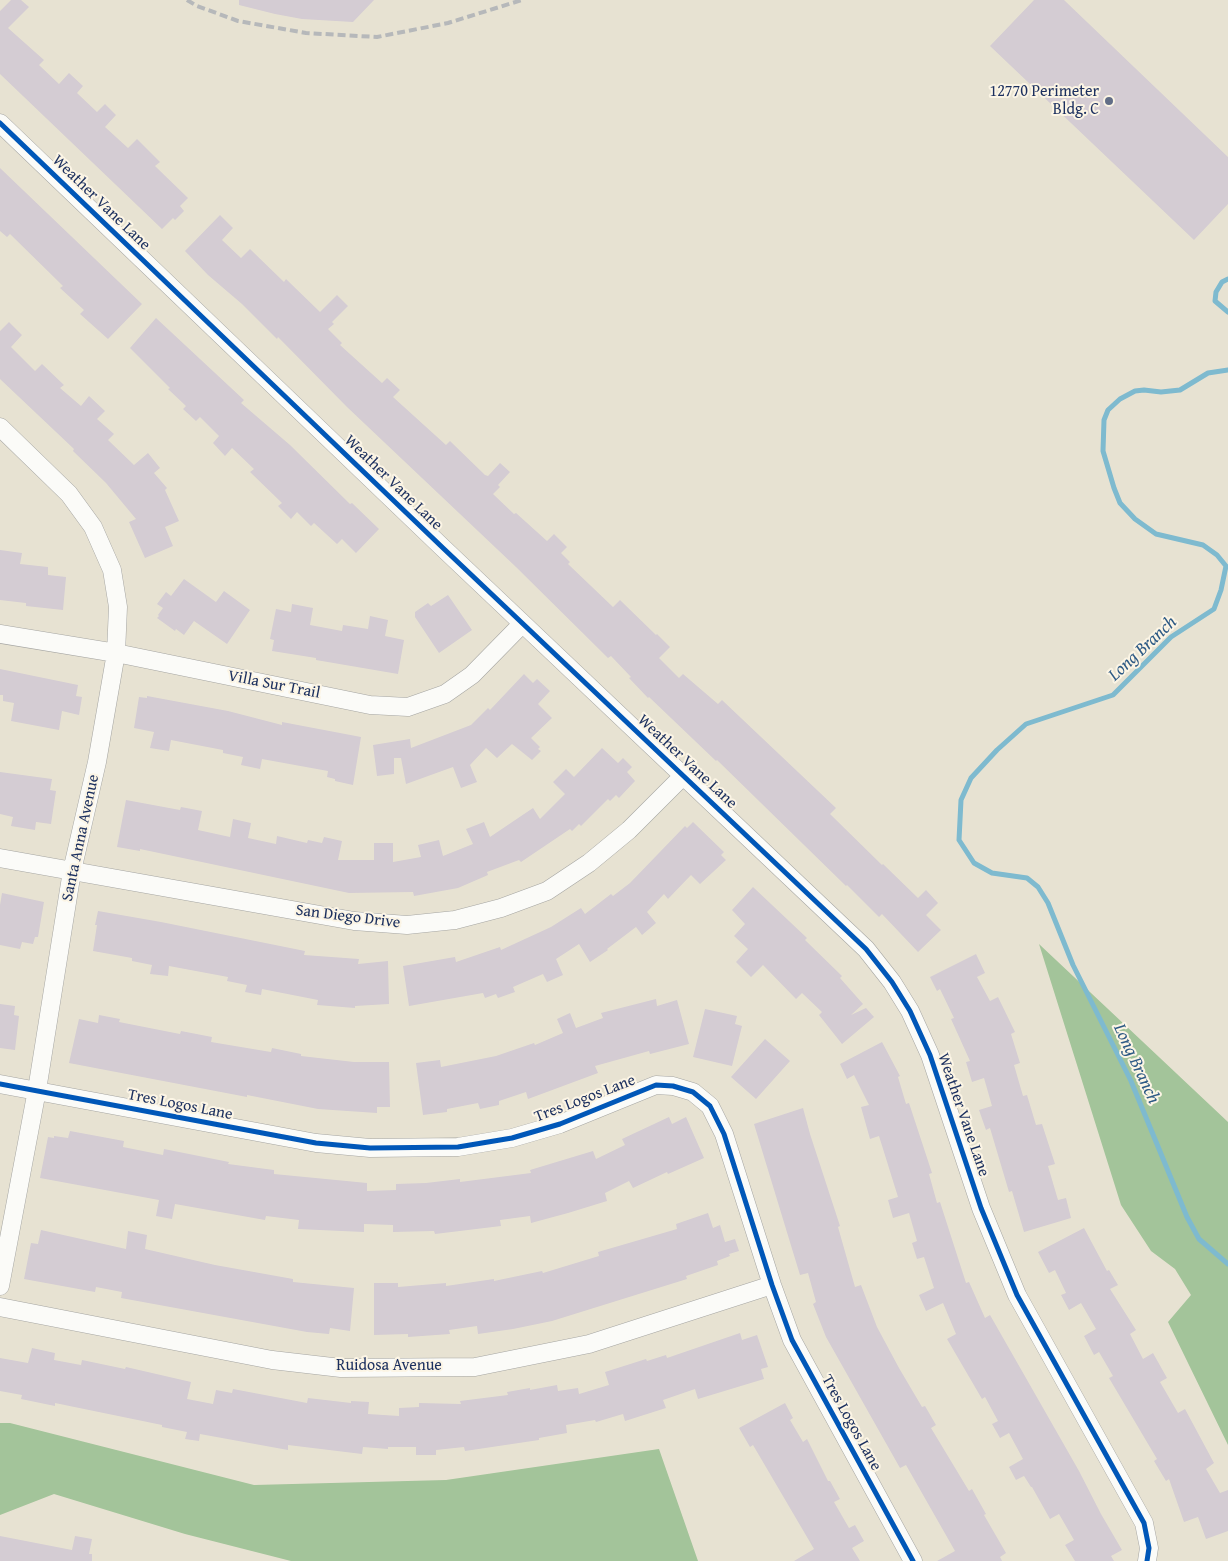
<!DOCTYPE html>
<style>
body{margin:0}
canvas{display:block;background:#e7e2d2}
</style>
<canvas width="1228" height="1561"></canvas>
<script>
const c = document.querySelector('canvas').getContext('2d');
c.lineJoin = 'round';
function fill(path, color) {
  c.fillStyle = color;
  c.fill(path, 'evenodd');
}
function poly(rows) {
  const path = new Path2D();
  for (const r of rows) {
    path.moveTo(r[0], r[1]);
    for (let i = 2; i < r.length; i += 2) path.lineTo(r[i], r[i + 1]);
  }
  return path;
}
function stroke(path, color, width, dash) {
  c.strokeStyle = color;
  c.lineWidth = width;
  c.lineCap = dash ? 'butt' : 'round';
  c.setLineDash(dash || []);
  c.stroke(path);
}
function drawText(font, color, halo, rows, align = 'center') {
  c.font = font + ' "Gentium Book Plus",serif';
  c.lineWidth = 4;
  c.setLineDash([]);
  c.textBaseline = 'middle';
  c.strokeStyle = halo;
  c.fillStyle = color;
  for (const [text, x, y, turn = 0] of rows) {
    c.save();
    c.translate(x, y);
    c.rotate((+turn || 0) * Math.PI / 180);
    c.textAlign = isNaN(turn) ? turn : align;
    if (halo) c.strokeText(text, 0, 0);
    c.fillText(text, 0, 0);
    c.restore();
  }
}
const forest = poly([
 [1039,944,1228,1122,1228,1445,1168,1322,1191,1295,1175,1269,1151,1251,1121,1205],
 [0,1423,10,1423,254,1485,446,1480,659,1449,698,1561,291,1561,185,1534,54,1494,0,1515]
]);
const stream = poly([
 [1228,279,1222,282,1216,292,1215,301,1228,312],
 [1228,370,1208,373,1180,390,1161,392,1144,390,1135,391,1120,399,1108,410,1104,420,1103,451,1114,488,1120,503,1135,519,1156,534,1203,545,1217,555,1226,566,1221,590,1214,609,1171,637,1113,695,1026,724,997,750,971,778,961,800,959,840,974,863,992,873,1027,878,1038,887,1048,903,1073,965,1131,1081,1187,1217,1199,1239,1228,1264]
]);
const building = poly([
 [11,0,21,0,29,7,8,28,44,60,39,65,59,84,69,73,83,86,77,93,97,112,105,104,116,115,105,127,128,148,137,139,160,162,155,166,188,198,180,206,184,211,175,220,173,218,162,229,0,74,0,11],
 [239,0,374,0,353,22,302,19,275,14,239,5],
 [1034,0,1064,0,1228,157,1228,204,1194,240,990,46],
 [0,168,142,304,108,339,80,314,84,310,60,288,63,286,10,234,7,237,0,231],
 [220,215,233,228,222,240,241,258,250,249,284,282,286,279,320,312,337,295,348,306,332,322,334,324,328,329,342,343,340,345,382,383,387,378,400,390,393,397,446,445,450,441,485,475,488,476,500,463,510,472,498,485,500,487,493,494,514,514,516,513,547,541,554,534,567,547,561,553,570,562,568,564,613,607,620,600,656,635,657,634,670,647,659,658,679,678,683,674,718,704,722,700,836,808,830,814,882,865,883,864,918,898,926,890,938,903,926,915,941,930,918,952,882,914,879,917,847,885,846,886,717,760,716,761,649,697,648,698,629,678,631,677,611,656,608,658,516,567,347,407,278,337,277,339,242,304,208,275,185,251],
 [156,318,244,400,241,403,290,445,350,504,352,503,379,529,356,553,342,539,337,544,314,523,311,526,297,512,291,519,278,506,282,503,250,472,254,469,232,448,225,456,213,443,219,436,200,417,196,421,183,409,186,406,168,389,170,388,130,348],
 [9,322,22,335,11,347,35,371,42,364,64,385,60,388,81,406,89,396,105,411,97,419,114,434,108,440,134,465,148,453,160,468,154,473,167,488,165,490,179,521,165,527,173,546,145,558,129,522,136,519,106,483,73,451,74,449,0,379,0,331],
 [0,550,22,553,20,564,48,567,48,575,66,577,63,610,26,606,26,603,0,600],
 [184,579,216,602,224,591,250,610,227,644,194,621,184,635,176,629,175,631,157,618,159,616,158,615,163,608,157,604,166,592,171,596],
 [448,595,472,630,439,653,415,617,415,612,428,603,431,606],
 [292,604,313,608,310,625,342,631,343,625,368,629,370,616,388,620,385,636,404,640,398,674,316,660,316,658,272,651,274,640,270,639,276,609,291,612],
 [0,669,78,685,76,696,82,697,79,715,62,711,59,730,11,721,14,703,3,701,3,695,0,695],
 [524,674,533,683,537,679,550,691,538,704,552,718,531,738,540,747,538,749,541,751,532,760,512,744,497,758,486,748,470,765,477,782,461,788,453,767,406,784,401,758,394,758,394,774,377,776,373,745,410,739,411,748,471,725,488,708,490,710],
 [147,696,228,711,282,725,282,722,361,737,353,785,335,781,335,779,327,777,328,771,262,759,260,769,241,765,243,757,223,753,223,750,171,740,169,751,150,748,154,732,134,728,139,697,147,698],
 [602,748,618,763,623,758,632,767,627,772,635,781,619,798,616,795,610,801,608,799,581,826,579,824,572,831,570,829,521,862,519,860,487,872,488,875,458,888,414,896,413,892,349,893,140,849,140,851,117,847,126,800,180,810,181,807,202,811,198,830,230,837,233,819,251,823,248,838,276,844,277,836,307,843,308,840,322,843,324,837,342,841,338,860,374,860,374,843,393,843,393,862,421,857,418,845,439,840,443,856,473,844,466,829,484,822,490,837,533,808,540,819,565,794,553,782,566,769,574,777],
 [0,772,52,779,50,790,56,791,51,824,36,822,35,830,11,826,13,817,0,814],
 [693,822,724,852,721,855,726,860,700,884,691,875,668,899,664,894,647,912,656,923,642,935,636,927,607,949,608,950,590,962,579,944,556,959,563,975,547,982,543,974,513,987,515,992,498,998,496,994,485,998,483,993,409,1006,403,966,455,957,456,962,500,947,501,950,551,927,581,908,585,914,611,894,613,896,630,883,685,826,687,828],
 [753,887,807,938,805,940,842,976,840,978,863,1004,851,1015,866,1008,874,1017,842,1044,819,1015,822,1012,802,993,796,999,763,965,751,977,736,962,748,949,734,936,745,924,732,910],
 [2,893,44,902,38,937,35,937,33,944,22,942,20,949,0,945,0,905],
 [98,911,161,922,305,951,304,955,359,959,358,964,388,961,389,1004,355,1006,355,1008,317,1005,318,1000,262,989,261,995,245,992,247,985,227,981,228,977,169,966,168,976,150,974,152,965,132,961,132,958,93,951,97,925,95,925],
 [976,954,985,973,977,977,990,1001,998,997,1015,1032,1011,1034,1020,1063,1014,1065,1023,1096,1027,1095,1036,1125,1042,1124,1055,1164,1048,1166,1058,1200,1066,1198,1071,1218,1024,1232,1012,1191,1009,1192,990,1128,986,1130,979,1110,992,1106,984,1078,972,1082,966,1062,970,1061,951,1019,954,1018,940,989,937,991,930,977],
 [656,999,657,1006,677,1000,689,1044,650,1054,649,1051,595,1066,598,1073,528,1099,526,1092,499,1101,499,1105,480,1109,478,1103,447,1109,447,1112,423,1115,416,1063,440,1060,441,1067,496,1056,534,1043,535,1045,563,1033,557,1019,570,1013,576,1028,603,1018,601,1013],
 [0,1004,15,1006,14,1015,19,1016,15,1050,0,1048],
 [705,1009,737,1016,735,1024,742,1026,732,1066,693,1057],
 [99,1015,120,1019,119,1022,180,1034,181,1031,212,1037,211,1042,271,1052,272,1048,301,1054,301,1056,354,1062,389,1062,390,1107,377,1107,377,1113,318,1109,247,1095,247,1097,69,1063,79,1019,98,1023],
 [765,1039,790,1061,756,1099,731,1077],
 [882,1042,900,1076,898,1077,906,1104,909,1103,932,1173,929,1174,937,1203,940,1202,966,1283,969,1282,985,1318,990,1315,1079,1471,1101,1514,1122,1550,1111,1556,1114,1561,1075,1561,1065,1545,1074,1540,1059,1514,1050,1519,1032,1487,1031,1487,1024,1476,1016,1480,1009,1467,1023,1459,1009,1433,1000,1438,992,1424,998,1421,985,1397,982,1399,947,1339,956,1334,943,1303,926,1311,919,1295,934,1288,924,1257,917,1259,912,1243,917,1241,909,1213,893,1218,888,1200,898,1197,879,1136,870,1139,861,1107,869,1105,854,1075,847,1079,840,1064],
 [803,1108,810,1134,840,1226,838,1227,855,1287,861,1285,877,1327,899,1368,922,1407,925,1406,936,1425,931,1428,969,1491,972,1489,986,1514,984,1515,1006,1553,1000,1557,1002,1561,937,1561,955,1551,906,1465,900,1468,826,1337,813,1304,816,1302,808,1273,800,1275,754,1124],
 [669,1117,672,1124,686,1117,704,1158,668,1174,667,1172,633,1188,629,1181,605,1193,607,1201,568,1213,531,1223,530,1216,500,1220,501,1226,435,1234,434,1231,393,1232,393,1225,364,1224,364,1232,298,1229,299,1220,266,1216,265,1220,175,1204,172,1219,156,1216,159,1200,40,1178,48,1137,54,1138,54,1136,68,1138,70,1131,124,1141,123,1147,163,1155,164,1149,229,1162,228,1164,274,1170,274,1174,367,1183,367,1191,396,1190,396,1184,426,1183,460,1179,460,1182,531,1173,530,1170,593,1151,596,1159,625,1145,622,1139],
 [708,1213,713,1228,720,1225,725,1242,735,1239,739,1251,729,1254,730,1256,717,1261,718,1265,686,1276,687,1279,552,1321,513,1329,478,1334,477,1326,449,1330,450,1334,408,1337,408,1334,374,1335,374,1283,398,1283,398,1287,446,1283,446,1286,494,1279,494,1281,542,1271,543,1273,599,1256,598,1252,677,1229,676,1224],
 [1084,1228,1107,1271,1109,1270,1118,1285,1110,1289,1136,1330,1130,1334,1143,1359,1153,1353,1167,1378,1160,1382,1178,1413,1185,1409,1214,1463,1206,1469,1220,1493,1228,1490,1228,1531,1206,1539,1198,1517,1184,1522,1169,1479,1166,1481,1154,1461,1157,1459,1109,1378,1113,1376,1099,1352,1094,1355,1084,1336,1096,1329,1081,1303,1069,1310,1061,1295,1066,1293,1055,1270,1049,1273,1038,1252],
 [41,1230,126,1249,128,1231,147,1235,145,1249,215,1265,293,1279,293,1282,354,1288,350,1331,330,1328,329,1334,307,1332,121,1298,122,1292,96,1287,95,1292,24,1279,31,1243,38,1244],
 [740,1333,742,1340,757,1335,768,1367,761,1369,764,1379,698,1399,695,1389,663,1400,666,1408,625,1421,623,1414,596,1422,595,1420,566,1425,567,1433,539,1438,539,1440,465,1451,464,1447,436,1450,436,1455,416,1455,416,1447,388,1447,388,1449,363,1447,362,1454,288,1445,288,1450,200,1434,199,1441,185,1439,187,1432,162,1427,162,1425,55,1403,55,1406,21,1399,22,1395,0,1391,0,1358,28,1363,32,1348,55,1353,54,1360,81,1365,82,1360,125,1369,126,1367,191,1382,187,1399,213,1404,216,1390,232,1393,233,1389,307,1403,308,1398,351,1403,351,1401,369,1402,368,1414,399,1416,399,1408,419,1407,419,1403,461,1404,460,1401,508,1395,507,1392,530,1388,530,1390,557,1385,558,1391,578,1388,579,1394,609,1385,605,1372,646,1359,647,1361,666,1355,667,1358],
 [785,1403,793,1418,790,1420,803,1442,807,1439,828,1481,830,1481,840,1499,834,1502,849,1528,855,1525,864,1541,852,1548,860,1561,794,1561,814,1549,753,1445,750,1447,739,1428],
 [0,1536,72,1550,75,1536,92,1539,89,1554,92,1554,92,1561,0,1561]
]);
const minor = poly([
 [0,123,443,548,866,949,892,982,910,1011,930,1055,981,1208,1017,1295,1144,1523,1149,1548,1147,1561],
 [0,427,69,494,93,527,112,570,118,607,116,653,97,762,72,871,37,1090,0,1286],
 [0,634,116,653,370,705,408,707,445,694,472,675,522,624],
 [0,858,354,921,407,925,455,920,501,908,547,891,589,863,629,830,683,776],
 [0,1084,316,1143,370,1148,458,1147,512,1138,560,1124,656,1085,673,1086,693,1092,710,1106,724,1134,772,1285,792,1340,913,1561],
 [0,1307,272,1360,341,1368,475,1367,589,1344,772,1285]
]);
const rail = poly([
 [187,0,197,6,238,21,306,33,377,37,448,23,522,0]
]);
const cycleway = poly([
 [0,123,443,548,866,949,892,982,910,1011,930,1055,981,1208,1017,1295,1144,1523,1149,1548,1147,1561],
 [0,1084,316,1143,370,1148,458,1147,512,1138,560,1124,656,1085,673,1086,693,1092,710,1106,724,1134,772,1285,792,1340,913,1561]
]);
const markers = [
 [1109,101,5,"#626e87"]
];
const poiNames = [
 ["12770 Perimeter",1099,92],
 ["Bldg. C",1099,110]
];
const streetNames = [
 ["Weather Vane Lane",101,203,44],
 ["Weather Vane Lane",393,483,44],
 ["Villa Sur Trail",274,685,11],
 ["Weather Vane Lane",687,762,43],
 ["Santa Anna Avenue",81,838,-78],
 ["San Diego Drive",348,917,7],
 ["Tres Logos Lane",585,1099,-21],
 ["Tres Logos Lane",180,1105,11],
 ["Weather Vane Lane",963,1115,71],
 ["Ruidosa Avenue",389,1366],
 ["Tres Logos Lane",851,1423,61]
];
const waterNames = [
 ["Long Branch",1143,649,-43],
 ["Long Branch",1136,1064,65]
];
fill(forest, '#a3c49a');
stroke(stream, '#7ebacf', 5);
fill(building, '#d4ccd3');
stroke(minor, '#a5a5a2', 19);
stroke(minor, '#fbfbf8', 18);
stroke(rail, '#b6b8ba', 4, [8, 4]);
stroke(cycleway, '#0057b8', 5);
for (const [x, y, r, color] of markers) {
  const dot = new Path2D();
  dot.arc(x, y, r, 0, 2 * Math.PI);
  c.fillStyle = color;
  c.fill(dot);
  stroke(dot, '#fcf5e5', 2);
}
drawText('16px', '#1b2f5e', '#fcf5e5', poiNames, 'right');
drawText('16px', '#1b2f5e', '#fcf5e5', streetNames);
drawText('italic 18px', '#2e5a85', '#fcf5e5', waterNames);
</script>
